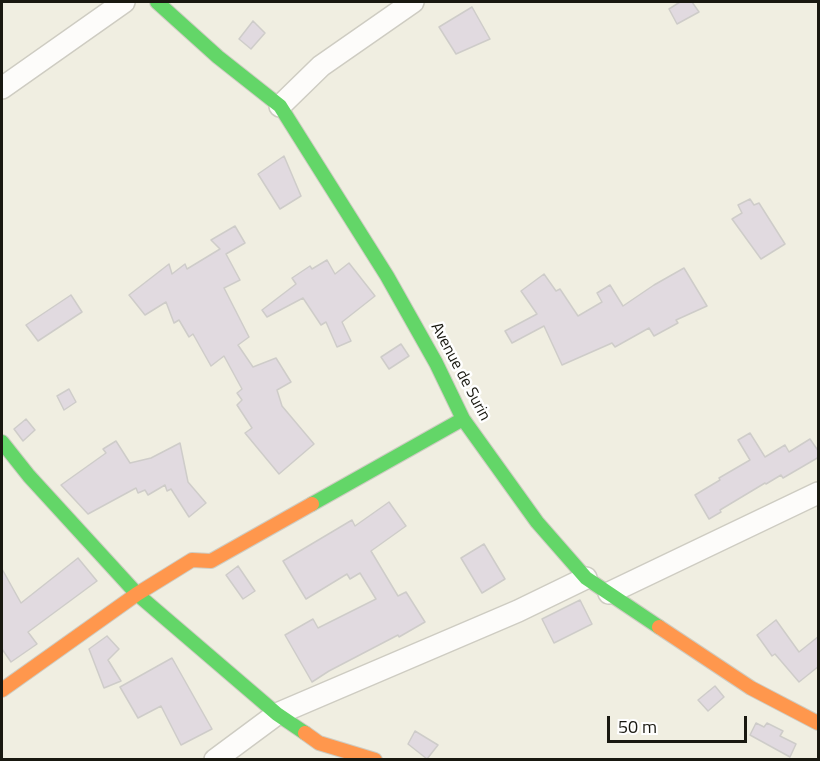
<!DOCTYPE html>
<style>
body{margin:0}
#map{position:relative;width:820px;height:761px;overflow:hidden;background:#f0eee1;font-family:"Titillium Web",sans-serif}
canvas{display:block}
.frame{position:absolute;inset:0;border:3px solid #191810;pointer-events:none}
.scale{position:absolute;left:607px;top:716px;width:140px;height:27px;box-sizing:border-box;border:3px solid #191810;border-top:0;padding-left:8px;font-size:18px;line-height:21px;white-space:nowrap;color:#191810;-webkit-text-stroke:4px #fff;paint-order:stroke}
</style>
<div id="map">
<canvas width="820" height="761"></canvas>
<div class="frame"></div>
<div class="scale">50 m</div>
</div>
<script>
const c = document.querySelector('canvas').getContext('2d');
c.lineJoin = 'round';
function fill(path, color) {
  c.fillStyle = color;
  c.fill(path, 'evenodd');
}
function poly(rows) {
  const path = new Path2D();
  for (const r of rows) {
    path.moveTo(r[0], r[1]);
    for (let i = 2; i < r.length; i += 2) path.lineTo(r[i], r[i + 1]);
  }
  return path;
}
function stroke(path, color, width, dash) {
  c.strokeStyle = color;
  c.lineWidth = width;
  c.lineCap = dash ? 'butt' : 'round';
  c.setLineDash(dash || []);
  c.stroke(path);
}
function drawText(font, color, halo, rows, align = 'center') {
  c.font = font + ' "Titillium Web",sans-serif';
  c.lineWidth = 5;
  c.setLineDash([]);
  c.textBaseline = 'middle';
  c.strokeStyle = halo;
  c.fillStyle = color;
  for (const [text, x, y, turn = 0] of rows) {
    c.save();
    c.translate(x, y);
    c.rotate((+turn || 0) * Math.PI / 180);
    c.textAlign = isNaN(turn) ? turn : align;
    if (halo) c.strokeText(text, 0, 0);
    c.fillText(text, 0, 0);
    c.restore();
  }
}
const building = poly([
 [680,2,692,2,699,12,677,24,669,9,680,2],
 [472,7,490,39,456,54,439,27,472,7],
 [253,21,265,33,251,49,239,39,253,21],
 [284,156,301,196,280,209,258,174,284,156],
 [750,199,754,205,759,203,785,244,761,259,732,219,742,213,738,205,750,199],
 [235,226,245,243,226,254,240,280,224,288,249,337,238,345,253,367,276,358,291,382,277,390,282,406,314,444,279,474,245,433,252,428,237,405,242,400,237,393,242,389,224,356,211,366,193,334,189,337,179,320,174,323,166,302,145,315,129,295,169,264,172,274,185,264,187,269,220,249,211,240,235,226],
 [327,260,335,274,349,263,375,296,342,322,351,341,337,347,326,322,321,325,303,298,267,317,262,310,296,284,292,278,310,266,312,269,327,260],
 [684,268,707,306,676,320,678,323,654,336,649,328,615,347,612,343,562,365,544,326,512,343,505,331,537,314,521,291,544,274,556,291,560,289,578,316,602,302,597,293,610,285,623,306,654,285,684,268],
 [71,295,82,312,38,341,26,325,71,295],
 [401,344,409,356,389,369,381,357,401,344],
 [69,389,76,402,64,410,57,396,69,389],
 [26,419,35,430,23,441,14,429,26,419],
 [750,433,765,457,785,445,789,452,810,439,819,452,819,457,783,478,781,475,766,484,765,483,720,510,721,512,709,519,695,495,720,480,719,478,750,460,738,440,750,433],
 [116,441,130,463,151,458,180,443,188,482,206,503,189,517,171,489,167,491,165,485,148,495,145,490,138,493,136,488,88,514,61,485,106,453,103,449,116,441],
 [389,502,406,526,371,551,398,596,406,592,425,622,399,637,398,635,329,671,312,682,285,635,313,619,318,628,376,599,360,573,350,579,347,574,306,599,283,561,352,520,355,526,389,502],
 [484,544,505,579,482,593,461,558,484,544],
 [78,558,97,581,28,632,37,644,11,662,2,649,2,569,21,603,78,558],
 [238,566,255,591,243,599,226,575,238,566],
 [580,600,592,624,554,643,542,619,580,600],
 [776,620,799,652,819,636,819,666,799,682,775,654,772,656,757,635,776,620],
 [107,636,119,649,108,660,121,681,104,688,89,649,107,636],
 [172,658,212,729,181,745,161,706,138,718,120,687,172,658],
 [715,686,724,697,708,711,698,700,715,686],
 [756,723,764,727,767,723,783,731,780,736,796,744,790,757,750,735,756,723],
 [415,731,438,745,427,759,408,744,415,731]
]);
const street = poly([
 [2,88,124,2],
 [280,106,321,66,413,2],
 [609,593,818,493],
 [215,760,277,714,518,611,586,578]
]);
const fast = poly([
 [157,2,218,57,280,106,387,276,436,363,463,419,537,522,586,578,659,627],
 [2,442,29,476,137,594,277,714,305,733],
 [312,504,463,419]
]);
const slow = poly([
 [659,627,751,688,818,723],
 [2,690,137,594,192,560,211,561,312,504],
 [305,733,319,743,375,760]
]);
const streetNames = [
 ["Avenue de Surin",460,372,62]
];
fill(building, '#e1dae0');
stroke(building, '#ceccc9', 1.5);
stroke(street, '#ceccc2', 24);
stroke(fast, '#ceccc2', 16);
stroke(slow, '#ceccc2', 16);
stroke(street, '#fdfcfa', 21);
stroke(fast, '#63d668', 14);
stroke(slow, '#ff974d', 14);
drawText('16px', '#191810', '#fff', streetNames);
</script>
